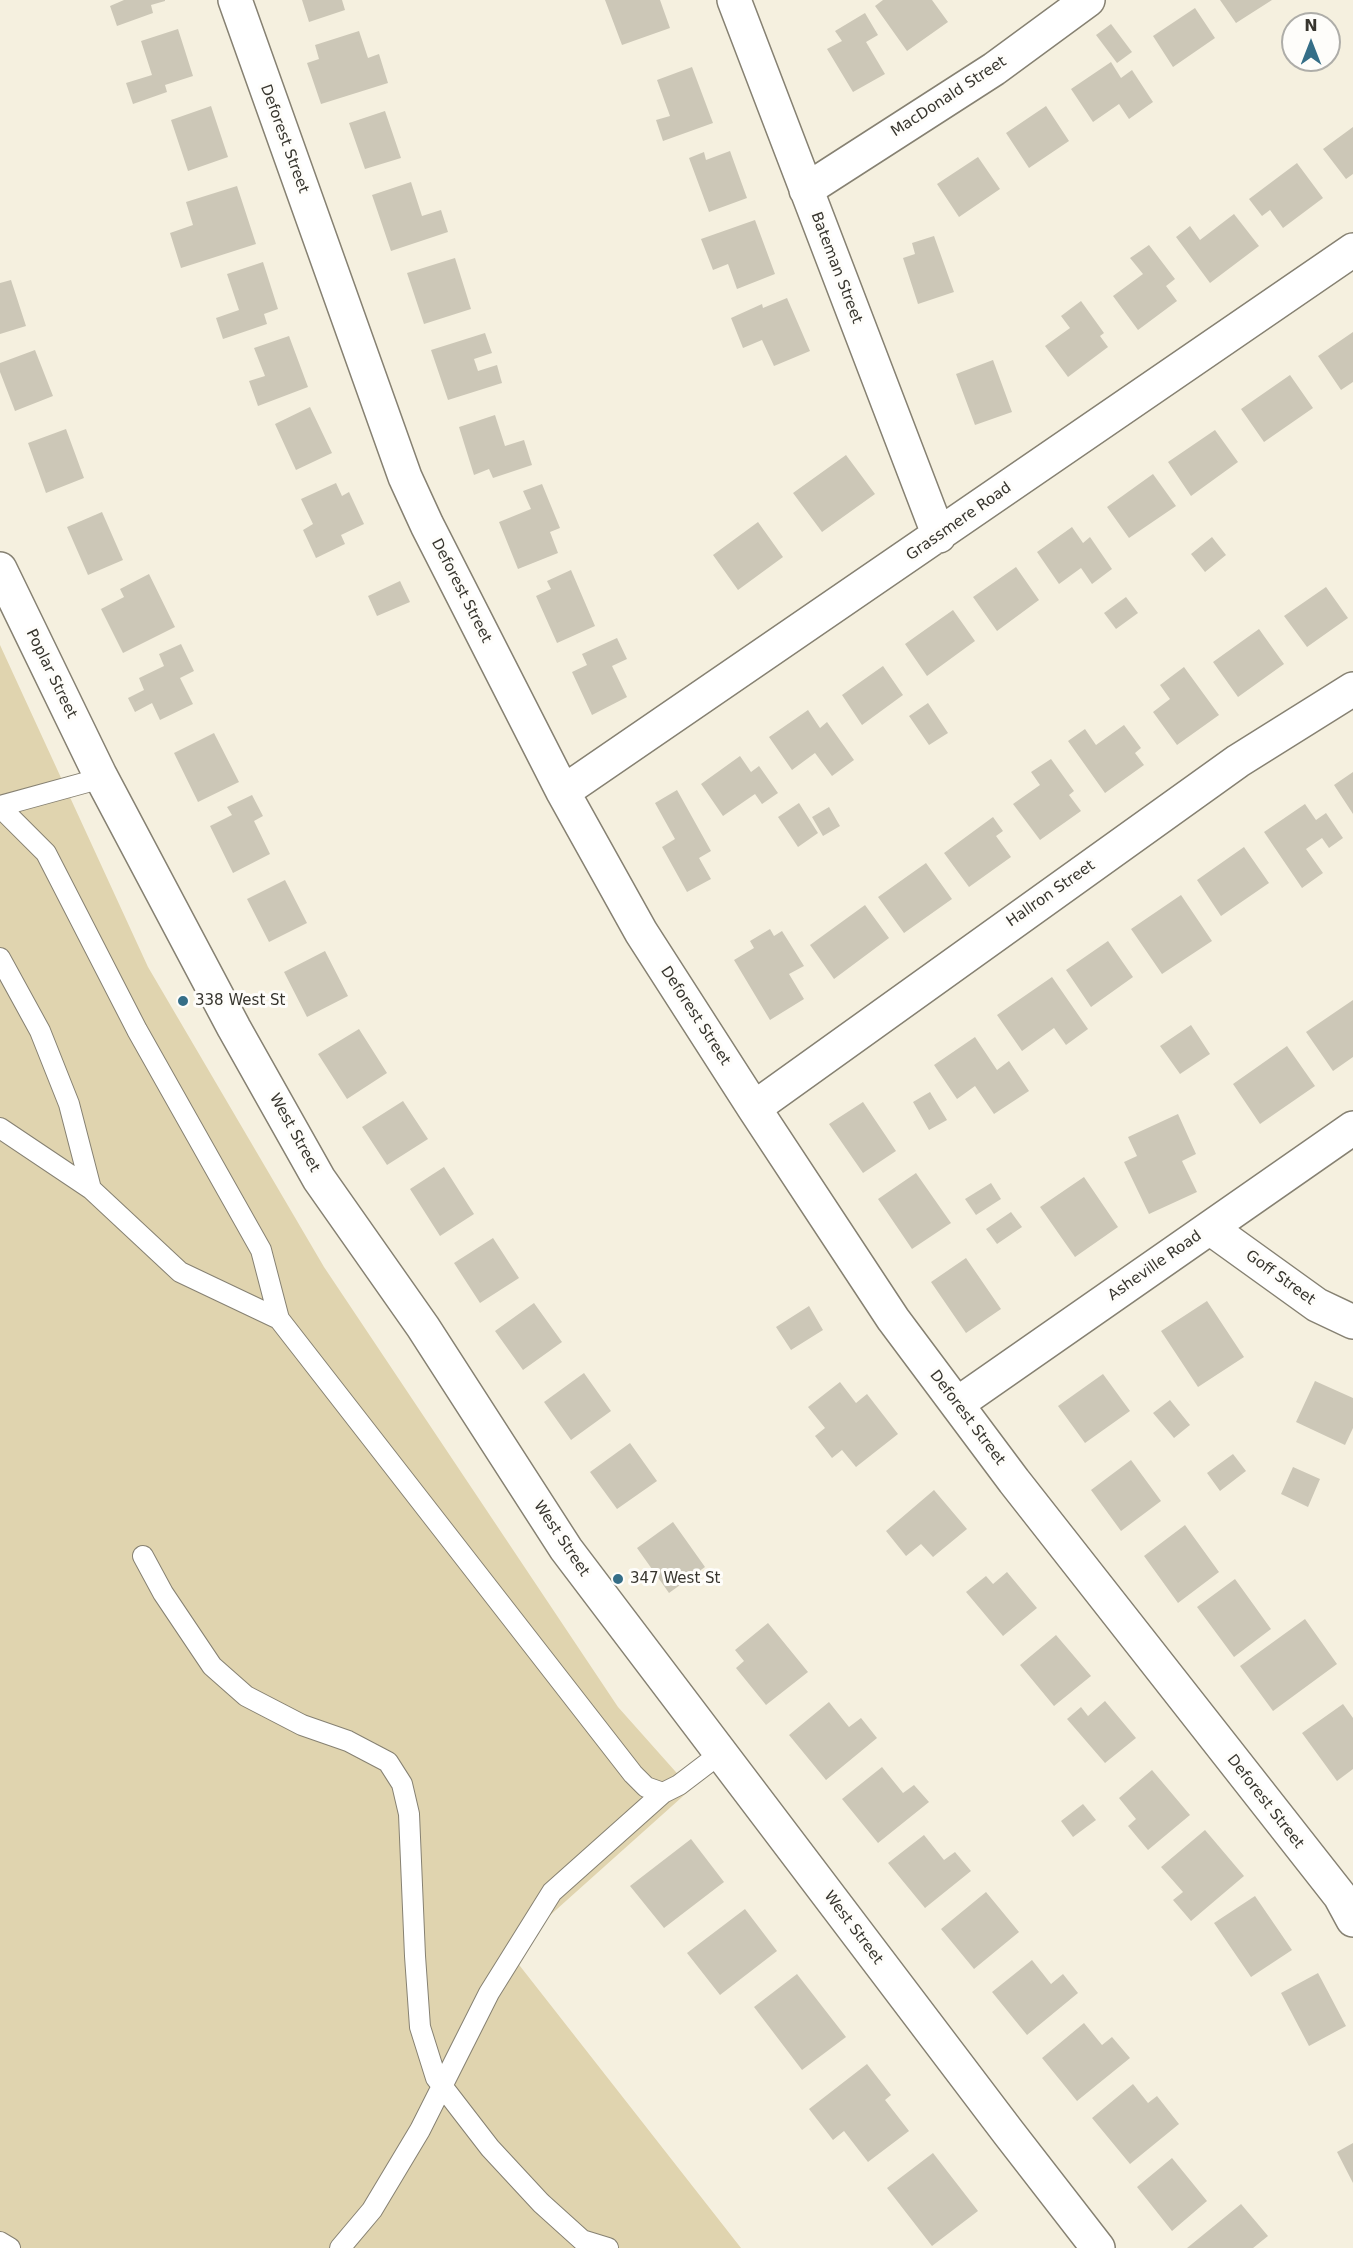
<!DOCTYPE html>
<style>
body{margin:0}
#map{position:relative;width:1353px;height:2248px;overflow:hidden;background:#f5f0df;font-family:"DejaVu Sans",sans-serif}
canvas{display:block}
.north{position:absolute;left:1281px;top:12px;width:60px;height:60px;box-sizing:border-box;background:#fefdfa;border:2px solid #aeada8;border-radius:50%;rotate:0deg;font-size:16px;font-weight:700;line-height:24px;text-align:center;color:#37352e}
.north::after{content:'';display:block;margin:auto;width:21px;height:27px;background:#356e87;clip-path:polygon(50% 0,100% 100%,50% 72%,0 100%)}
</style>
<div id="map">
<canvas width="1353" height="2248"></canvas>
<div class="north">N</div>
</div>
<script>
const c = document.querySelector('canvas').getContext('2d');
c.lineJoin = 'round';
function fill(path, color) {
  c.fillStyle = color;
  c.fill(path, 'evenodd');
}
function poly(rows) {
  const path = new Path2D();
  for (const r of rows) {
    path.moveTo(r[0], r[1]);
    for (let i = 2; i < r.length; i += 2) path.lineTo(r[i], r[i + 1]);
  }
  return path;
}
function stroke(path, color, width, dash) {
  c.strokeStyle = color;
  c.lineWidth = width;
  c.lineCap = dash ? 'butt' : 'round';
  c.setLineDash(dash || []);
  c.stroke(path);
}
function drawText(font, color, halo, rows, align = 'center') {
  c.font = font + ' "DejaVu Sans",sans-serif';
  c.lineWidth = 6;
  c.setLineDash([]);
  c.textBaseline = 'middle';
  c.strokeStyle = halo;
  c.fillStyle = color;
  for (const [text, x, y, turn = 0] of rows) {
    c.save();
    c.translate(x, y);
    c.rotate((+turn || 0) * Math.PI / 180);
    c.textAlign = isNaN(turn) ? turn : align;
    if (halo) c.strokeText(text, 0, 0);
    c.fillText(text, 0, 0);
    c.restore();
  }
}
const green = poly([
 [0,645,148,967,324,1267,618,1707,691,1789,509,1952,741,2248,0,2248]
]);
const building = poly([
 [124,0,165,0,165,1,151,5,153,13,117,26,110,6],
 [302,0,342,0,345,10,309,22],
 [605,0,660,0,670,28,622,45],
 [883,0,932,0,948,22,907,51,875,6],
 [1220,0,1272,0,1236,23],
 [1195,8,1215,38,1173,67,1153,36],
 [865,13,878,35,866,42,885,74,853,92,827,49,842,41,835,31],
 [1111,24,1132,52,1117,63,1096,35],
 [178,29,193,76,165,85,167,92,133,104,126,83,152,75,141,41],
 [359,31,368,58,379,54,388,83,321,104,307,63,319,59,315,45],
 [1111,62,1121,78,1132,70,1153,102,1129,119,1119,104,1093,122,1071,89],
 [692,67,713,123,663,141,656,120,670,116,657,80],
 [211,106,228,157,188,171,171,120],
 [1046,106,1069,141,1029,168,1006,133],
 [385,111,401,158,365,169,349,123],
 [1353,127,1353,174,1346,179,1323,149],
 [730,151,747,198,709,212,689,158,704,152,706,160],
 [978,157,1000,189,959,217,937,184],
 [1297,163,1323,198,1283,228,1270,210,1262,216,1249,199],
 [411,182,422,216,441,210,448,232,391,251,372,195],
 [237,186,256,244,181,268,170,233,193,225,186,202],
 [1234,214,1259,246,1210,283,1176,237,1190,226,1200,240],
 [755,220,775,274,737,289,728,264,713,270,701,239],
 [934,236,954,292,918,304,903,258,915,254,912,243],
 [1149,245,1175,279,1166,286,1177,301,1138,330,1113,296,1143,274,1130,258],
 [455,258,471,309,424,324,407,273],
 [263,262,278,309,264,314,267,324,223,339,216,318,239,310,227,274],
 [11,280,26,326,0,334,0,283],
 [787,298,810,351,774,366,762,340,743,348,731,318,762,304,763,308],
 [1081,301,1104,333,1100,336,1108,347,1068,377,1045,346,1070,328,1061,316],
 [1353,332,1353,382,1341,390,1318,356],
 [485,333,492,353,474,359,478,371,497,365,502,383,448,400,431,350],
 [289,336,308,387,258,406,249,381,265,376,254,348],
 [35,350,53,396,15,411,0,372,0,363],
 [993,360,1012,412,975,425,956,374],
 [1290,375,1313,408,1264,442,1241,409],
 [310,407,332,453,296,470,275,424],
 [495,415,505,446,524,440,532,465,493,478,489,469,474,475,459,427],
 [66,429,84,478,46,493,28,443],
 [1215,430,1238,462,1191,496,1168,462],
 [846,455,875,494,822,532,793,493],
 [1153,474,1176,506,1129,538,1107,507],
 [336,483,342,496,349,492,364,524,341,535,345,544,316,558,303,530,313,524,301,499],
 [542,484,560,528,550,532,558,553,518,569,499,522,531,509,523,491],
 [102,512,123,560,88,575,67,527],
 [758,522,783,557,738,590,713,555],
 [1072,527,1083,543,1090,537,1112,569,1092,584,1081,568,1059,584,1037,552],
 [1212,537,1226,555,1205,572,1191,554],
 [1016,567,1039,600,997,631,973,597],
 [571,570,595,626,557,643,536,596,551,589,547,581],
 [149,574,175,627,123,653,101,609,124,597,120,589],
 [400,581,410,602,377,616,368,596],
 [1326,587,1348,618,1307,647,1284,616],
 [1126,597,1138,613,1116,629,1104,613],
 [953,610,975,641,927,676,905,644],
 [1259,629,1284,664,1238,697,1213,662],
 [617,638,627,659,612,666,627,697,592,715,572,672,587,665,582,654],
 [181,644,194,671,180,678,193,704,160,720,152,703,135,712,128,698,144,690,139,678,164,666,159,654],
 [883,666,903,695,862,725,842,695],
 [1184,667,1219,715,1177,745,1153,712,1170,699,1160,685],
 [928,703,948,733,929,745,909,716],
 [808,710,820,728,827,722,854,760,832,776,815,753,792,770,769,737],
 [1124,725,1141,748,1135,753,1144,765,1105,793,1068,741,1085,729,1096,745],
 [214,733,239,782,198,802,174,753],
 [740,756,751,772,759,766,778,793,762,804,755,794,723,816,701,784],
 [1051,759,1074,791,1069,795,1081,811,1040,840,1013,804,1040,785,1031,772],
 [1353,772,1353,814,1334,785],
 [677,790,711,851,699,858,711,879,687,892,662,847,675,839,655,803],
 [252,795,263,816,254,821,270,854,233,873,210,826,232,815,227,807],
 [799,803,818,833,798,847,778,817],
 [1305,804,1316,820,1326,813,1343,838,1329,848,1322,838,1306,849,1323,873,1302,888,1264,832],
 [829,807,840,826,823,836,812,817],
 [993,817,1003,831,996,836,1011,857,969,887,944,853],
 [1244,847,1269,883,1221,916,1197,880],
 [926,863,952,899,904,933,878,897],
 [285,880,307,923,269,942,247,899],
 [1181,895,1212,941,1162,974,1131,929],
 [865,905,889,938,834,979,810,945],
 [770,929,774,936,782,931,804,966,789,974,804,999,770,1020,734,960,754,948,750,941],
 [1108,941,1133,977,1091,1007,1066,970],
 [325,951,348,996,307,1017,284,972],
 [1052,977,1088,1029,1066,1045,1054,1028,1022,1051,997,1015],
 [1353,1000,1353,1057,1333,1071,1306,1032],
 [1191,1025,1210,1054,1180,1074,1160,1046],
 [359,1029,387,1073,347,1099,318,1054],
 [975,1037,997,1070,1009,1061,1029,1091,994,1114,975,1086,957,1099,934,1065],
 [1287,1046,1315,1086,1260,1124,1233,1084],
 [930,1092,947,1120,929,1130,913,1102],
 [403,1101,428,1139,387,1165,362,1127],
 [863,1102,896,1151,863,1173,829,1124],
 [1178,1114,1196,1154,1182,1161,1197,1192,1149,1214,1124,1162,1137,1156,1128,1137],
 [444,1167,474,1214,440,1236,410,1189],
 [916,1173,951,1223,912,1249,878,1199],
 [1084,1177,1118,1227,1075,1257,1040,1207],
 [991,1183,1001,1199,976,1215,965,1199],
 [1011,1212,1022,1227,997,1244,986,1229],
 [493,1238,519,1278,480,1303,454,1263],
 [966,1258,1001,1309,966,1333,931,1282],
 [1207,1301,1244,1357,1198,1387,1161,1331],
 [534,1303,562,1342,523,1370,495,1331],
 [809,1306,823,1330,791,1350,776,1327],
 [584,1373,611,1411,571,1440,544,1402],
 [1103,1374,1130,1411,1085,1443,1058,1406],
 [1315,1381,1353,1398,1353,1428,1345,1445,1296,1422],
 [840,1382,856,1403,867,1394,898,1434,856,1467,842,1450,832,1458,815,1436,825,1428,808,1407],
 [1170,1400,1190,1425,1174,1438,1153,1413],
 [630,1443,657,1481,617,1509,590,1472],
 [1233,1454,1246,1471,1220,1491,1207,1473],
 [1131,1460,1161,1501,1121,1531,1091,1490],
 [1293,1467,1320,1479,1308,1507,1281,1494],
 [934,1490,967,1529,933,1557,921,1544,906,1556,886,1531],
 [673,1522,705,1567,669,1593,637,1548],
 [1185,1525,1219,1572,1178,1603,1144,1556],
 [1007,1572,1037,1608,1003,1636,966,1592,986,1576,993,1584],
 [1235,1579,1271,1629,1234,1657,1197,1607],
 [1305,1619,1337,1664,1273,1711,1240,1666],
 [768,1623,808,1672,766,1705,736,1668,744,1661,735,1650],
 [1056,1635,1091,1676,1054,1706,1020,1665],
 [1105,1701,1136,1738,1105,1763,1067,1719,1081,1707,1088,1716],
 [829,1702,849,1727,861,1718,877,1738,826,1780,789,1735],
 [1343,1704,1353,1718,1353,1769,1337,1781,1302,1733],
 [882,1767,903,1793,914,1785,929,1802,878,1843,842,1799],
 [1152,1770,1190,1815,1148,1850,1128,1826,1136,1819,1119,1798],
 [1083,1804,1096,1820,1073,1837,1061,1821],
 [1205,1830,1244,1876,1191,1921,1173,1900,1183,1892,1161,1867],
 [924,1835,944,1860,955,1852,971,1871,925,1908,888,1863],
 [691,1839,724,1882,664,1928,630,1886],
 [986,1892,1019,1932,974,1969,941,1929],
 [1255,1896,1292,1950,1251,1977,1214,1923],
 [745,1909,777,1951,720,1995,687,1953],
 [1032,1960,1051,1984,1063,1974,1078,1993,1027,2035,992,1992],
 [1318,1973,1346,2026,1309,2046,1281,1993],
 [797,1974,846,2037,802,2070,754,2007],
 [1084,2023,1102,2045,1112,2037,1130,2058,1077,2101,1042,2058],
 [867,2064,891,2095,885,2100,909,2131,868,2162,844,2131,833,2140,809,2109],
 [1133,2084,1148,2103,1157,2096,1179,2124,1130,2164,1092,2118],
 [1353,2143,1353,2183,1337,2152],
 [933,2153,978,2211,932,2246,887,2188],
 [1172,2158,1207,2201,1172,2231,1137,2187],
 [1241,2204,1268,2236,1253,2248,1187,2248]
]);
const lane = poly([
 [0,806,102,778],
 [0,807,46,853,137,1030,261,1250,279,1319,633,1774,646,1787,663,1793,679,1785,721,1753],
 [0,958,40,1031,69,1104,91,1189],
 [0,1128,91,1189,180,1272,279,1319],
 [143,1556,163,1593,212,1666,246,1696,302,1725,348,1741,388,1762,402,1784,409,1814,415,1956,420,2027,436,2078,490,2148,541,2203,582,2240,608,2248],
 [0,2242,10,2248],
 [340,2248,372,2210,420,2130,489,1993,552,1892,663,1793]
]);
const street = poly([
 [235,0,405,477,427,525,563,792,641,932,754,1108,893,1319,1014,1481,1340,1896,1353,1920],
 [734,0,939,536],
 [806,190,994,69,1088,0],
 [563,792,1353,250],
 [754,1108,1238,761,1353,689],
 [1210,1228,1317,1305,1353,1322],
 [957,1404,1353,1128]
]);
const secondary = poly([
 [0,569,100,775,234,1028,319,1179,423,1327,566,1549,1008,2132,1098,2248]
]);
const markers = [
 [183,1001,6,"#356e87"],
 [618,1579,6,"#356e87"]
];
const streetNames = [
 ["MacDonald Street",949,97,-33],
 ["Deforest Street",284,139,70],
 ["Bateman Street",836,268,69],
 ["Grassmere Road",959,522,-35],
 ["Deforest Street",461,591,63],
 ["Poplar Street",51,674,64],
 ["Hallron Street",1051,894,-35],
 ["Deforest Street",695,1016,57],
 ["West Street",294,1133,61],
 ["Asheville Road",1155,1266,-35],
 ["Goff Street",1280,1278,36],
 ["Deforest Street",967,1418,53],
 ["West Street",561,1539,56],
 ["Deforest Street",1265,1802,52],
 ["West Street",853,1928,53]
];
const poiNames = [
 ["338 West St",195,1001],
 ["347 West St",630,1579]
];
fill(green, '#e0d4af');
fill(building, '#ccc7b7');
stroke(lane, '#868172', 22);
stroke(street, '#868172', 36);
stroke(secondary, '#868172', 36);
stroke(lane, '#fff', 20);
stroke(street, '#fff', 33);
stroke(secondary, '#fff', 33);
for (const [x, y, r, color] of markers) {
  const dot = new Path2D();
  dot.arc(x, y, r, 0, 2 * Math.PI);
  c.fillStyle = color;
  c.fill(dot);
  stroke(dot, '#fefdfa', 2);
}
drawText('15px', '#37352e', '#fefdfa', streetNames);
drawText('15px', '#37352e', '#fefdfa', poiNames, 'left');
</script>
